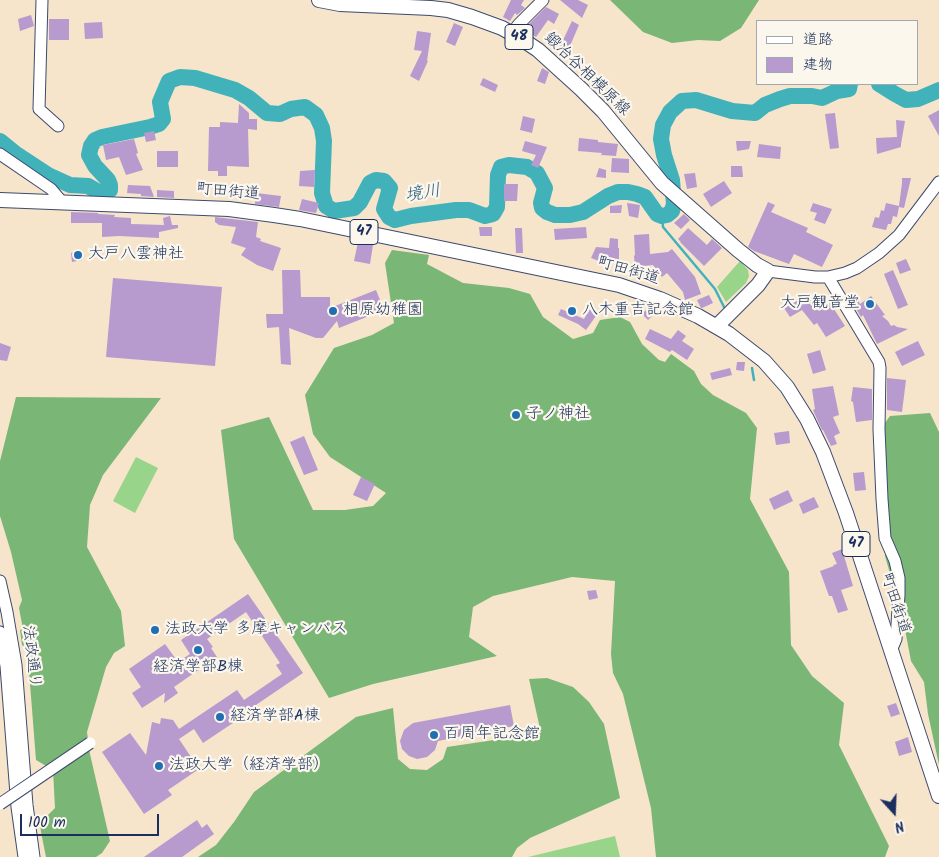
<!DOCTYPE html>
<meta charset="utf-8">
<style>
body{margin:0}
#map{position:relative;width:939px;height:857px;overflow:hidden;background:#f6e4cb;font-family:Kalam,"Klee One",sans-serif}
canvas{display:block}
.legend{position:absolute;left:756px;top:20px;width:162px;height:65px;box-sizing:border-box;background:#fbf7ec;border:1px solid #a1a7b3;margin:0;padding:6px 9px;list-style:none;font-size:15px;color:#1b2f5e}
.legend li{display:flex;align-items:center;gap:10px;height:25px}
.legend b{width:25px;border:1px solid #a1a7b3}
.north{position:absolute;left:869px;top:787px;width:50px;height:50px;-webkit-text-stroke:4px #fbf7ec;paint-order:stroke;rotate:160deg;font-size:14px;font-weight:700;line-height:20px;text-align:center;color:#1b2f5e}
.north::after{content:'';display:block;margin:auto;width:18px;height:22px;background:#1b2f5e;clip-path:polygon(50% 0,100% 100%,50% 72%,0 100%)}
.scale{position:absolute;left:20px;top:814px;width:139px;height:22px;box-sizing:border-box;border:2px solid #1b2f5e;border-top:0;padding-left:6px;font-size:15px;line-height:18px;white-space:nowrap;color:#1b2f5e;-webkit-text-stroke:4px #fbf7ec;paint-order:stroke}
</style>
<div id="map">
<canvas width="939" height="857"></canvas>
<ul class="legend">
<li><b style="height:6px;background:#fff"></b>道路</li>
<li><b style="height:14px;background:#b79ace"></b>建物</li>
</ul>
<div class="north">N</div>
<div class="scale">100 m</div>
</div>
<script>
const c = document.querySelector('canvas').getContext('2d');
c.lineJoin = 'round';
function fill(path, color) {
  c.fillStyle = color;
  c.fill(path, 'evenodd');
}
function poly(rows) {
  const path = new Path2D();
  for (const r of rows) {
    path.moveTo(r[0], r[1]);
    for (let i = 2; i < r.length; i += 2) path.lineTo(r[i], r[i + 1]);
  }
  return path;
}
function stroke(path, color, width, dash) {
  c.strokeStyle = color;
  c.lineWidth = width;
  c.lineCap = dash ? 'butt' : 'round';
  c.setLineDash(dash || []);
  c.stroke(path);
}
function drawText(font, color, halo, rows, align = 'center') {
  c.font = font + ' Kalam,"Klee One",sans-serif';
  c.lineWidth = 4.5;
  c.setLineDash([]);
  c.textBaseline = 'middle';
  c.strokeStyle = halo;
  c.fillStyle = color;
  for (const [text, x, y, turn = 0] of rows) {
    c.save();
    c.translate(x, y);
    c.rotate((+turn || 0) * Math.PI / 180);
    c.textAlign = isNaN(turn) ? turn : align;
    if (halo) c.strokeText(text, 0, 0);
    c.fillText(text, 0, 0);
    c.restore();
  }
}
const green = poly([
 [740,261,748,270,749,276,746,283,726,302,717,287],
 [136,457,158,468,135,513,113,501],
 [615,836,620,857,528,857]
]);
const forest = poly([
 [610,0,759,0,741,28,720,41,698,40,672,43,643,32],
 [392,250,429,255,427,264,463,283,509,288,530,294,543,317,573,339,593,333,600,320,620,317,630,322,642,344,659,360,665,362,671,354,694,371,701,384,713,395,746,413,757,428,750,499,789,572,791,645,812,676,844,703,839,745,889,846,885,857,656,857,651,808,623,694,613,673,611,654,615,581,572,577,493,596,473,607,469,637,497,656,373,684,329,698,234,539,221,430,269,417,313,510,345,510,373,506,386,493,330,457,313,434,305,395,334,348,372,335,394,323,385,263],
 [16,397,161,398,103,475,90,505,87,547,121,611,125,646,114,653,106,667,87,732,90,754,110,841,102,853,96,857,46,857,41,832,40,823,55,808,53,770,36,760,29,671,33,665,31,652,22,645,20,630,23,629,19,608,22,600,11,552,0,516,0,461],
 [930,413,939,432,939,765,928,714,924,682,911,661,903,619,885,556,882,427,890,416],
 [547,678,573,687,589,702,604,724,620,798,530,838,517,848,512,857,198,857,216,845,234,822,254,792,356,717,393,708,398,759,410,769,427,770,443,759,447,747,541,733,529,679]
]);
const stream = poly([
 [662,216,663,227,715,289,724,307],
 [752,368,754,380]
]);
const river = poly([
 [879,84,895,94,906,100,918,99,939,90],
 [0,141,16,154,48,175,70,185,88,186,100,193,105,193,110,190,110,185,108,180,95,166,89,155,91,146,95,140,102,137,150,127,159,124,163,119,160,102,169,81,180,77,195,78,235,90,249,98,267,113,280,114,291,109,305,107,316,115,322,128,324,141,322,193,326,206,334,211,354,208,360,202,370,183,376,180,384,181,390,188,384,209,389,217,395,220,411,216,456,210,469,210,485,216,493,214,497,207,498,175,501,167,509,165,527,167,537,173,545,188,541,203,542,208,547,212,555,215,570,215,583,212,608,196,618,192,628,192,637,194,645,197,657,214,662,216,667,215,672,211,674,204,672,180,664,155,661,139,663,125,670,112,682,101,696,100,732,111,755,113,765,105,780,99,790,96,812,96,822,98,837,91,849,89,850,84]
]);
const building = poly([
 [511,0,524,0,521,5,525,8,517,15,515,13,510,21,503,17],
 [560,0,578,0,588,5,582,18],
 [546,7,559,14,554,24,548,20,536,37,527,31,531,25,529,24],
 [31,15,34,26,20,31,18,19],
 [49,19,69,19,69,40,49,40],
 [572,21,579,25,566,55,558,51],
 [102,22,103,38,85,39,84,23],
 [454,23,463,27,455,46,446,42],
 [417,31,431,33,427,61,428,61,419,81,410,76,422,51,414,50],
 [542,68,549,72,545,84,537,81],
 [483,78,498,85,495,92,480,85],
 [239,104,249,113,249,119,257,119,257,130,248,129,249,167,227,166,227,176,218,176,218,171,208,171,209,127,220,127,220,122,238,123],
 [939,110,939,136,928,116],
 [835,113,839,148,830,149,825,114],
 [523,116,535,119,532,133,520,130],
 [896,120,905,121,901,144,901,147,877,154,876,138,897,137],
 [154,131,156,140,146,142,144,133],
 [579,138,598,140,598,142,618,144,616,156,601,155,602,153,578,151],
 [134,139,138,153,136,154,143,170,126,175,119,157,106,160,103,145],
 [525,141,547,147,538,168,531,165,536,155,522,151],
 [736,141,751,141,749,149,737,151],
 [759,144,781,147,780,159,757,157],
 [157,151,178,151,178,167,157,167],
 [612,158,629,159,629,173,611,172],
 [731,166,742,166,743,177,731,177],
 [599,168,606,170,606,178,596,177],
 [315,170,314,187,299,186,300,171],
 [695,173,697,187,687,189,684,174],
 [902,178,911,178,904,208,899,207,897,217,893,216,891,224,888,224,886,230,872,227,875,217,879,218,881,210,884,211,886,203,899,206,902,183],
 [724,181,732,193,711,207,703,194],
 [504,184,518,184,517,201,504,201],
 [128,185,150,186,154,197,141,196,141,194,127,193],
 [157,190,174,191,174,198,157,197],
 [256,193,281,196,279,207,255,204],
 [302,199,319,203,316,213,299,210],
 [768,202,775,205,771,212,808,228,806,232,833,245,822,267,794,254,789,264,754,251,748,247],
 [627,203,640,205,638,218,629,216],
 [813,203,832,209,825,224,814,220,817,213,810,211],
 [622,205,621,213,610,213,610,206],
 [71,212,98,213,98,214,115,215,114,217,131,218,131,224,164,225,163,218,170,216,172,225,178,225,178,228,159,232,159,238,119,236,102,237,102,223,71,223],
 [684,214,690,220,681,229,674,223],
 [215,217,258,222,256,237,261,239,260,241,281,248,273,271,257,265,241,255,246,248,231,243,236,227,219,225,215,222],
 [479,227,492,227,492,236,480,236],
 [586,227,587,238,555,240,554,229],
 [515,228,522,228,523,253,516,253],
 [688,228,707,245,712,239,722,248,704,266,680,242,681,242,678,239],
 [649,234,650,254,668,252,672,249,695,277,701,294,685,300,683,292,667,273,662,277,653,265,635,267,634,256,635,255,634,235],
 [610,238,618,239,618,248,619,248,619,263,599,261,591,258,596,247,609,248],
 [358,242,373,245,370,264,354,261],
 [80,251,82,260,72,262,71,253],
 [906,259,911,270,900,274,896,263],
 [282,270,300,270,301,297,330,297,330,308,376,290,384,310,339,328,337,321,323,338,316,338,289,328,291,365,281,364,279,327,267,328,266,314,283,314],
 [893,270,908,305,898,309,884,274],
 [113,278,222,287,215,366,106,357],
 [709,295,713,303,702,308,701,308,697,300],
 [808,295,816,309,832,298,835,304,832,306,845,326,826,337,817,323,814,325,802,310,790,317,784,308],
 [871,296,885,315,882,316,888,321,891,326,894,325,897,327,908,329,877,344,863,315,861,317,852,302,857,299,860,304],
 [648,308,654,314,648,320,642,314],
 [561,309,584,319,590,309,598,313,586,330,578,324,558,315],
 [650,329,671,339,678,330,686,336,682,341,694,349,687,360,672,350,670,352,645,339],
 [918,341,925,355,902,366,895,352],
 [0,343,11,347,7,361,0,360],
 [820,350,826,370,813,374,807,354],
 [737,362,745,362,744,371,736,370],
 [730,368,732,375,712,380,710,373],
 [887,378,906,380,902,412,887,410],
 [833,386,839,415,833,417,840,433,834,436,837,444,831,446,823,430,822,430,820,426,813,410,815,409,812,389],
 [853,387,872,389,872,420,856,422,853,402,851,401],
 [789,431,790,443,776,445,774,433],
 [304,436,318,470,304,475,290,442],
 [864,472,866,490,855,491,853,473],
 [361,477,375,484,367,501,353,495],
 [788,490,793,501,774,510,769,499],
 [814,497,819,507,803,514,799,504],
 [845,548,848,555,844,556,853,586,841,590,848,610,838,613,832,596,829,596,820,571,834,566,833,565,837,564,832,553],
 [596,590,598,598,589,600,587,591],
 [248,594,303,673,250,709,251,711,203,743,194,729,179,739,199,769,168,790,172,795,144,814,102,752,130,733,146,755,152,722,160,724,161,718,173,720,179,729,237,690,244,700,282,674,276,665,280,663,246,612,207,639,213,647,211,648,217,657,174,687,178,693,164,703,165,693,142,708,132,693,141,687,129,669,165,644,178,662,190,654,181,640],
 [896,703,900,714,891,717,887,706],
 [510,705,514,726,438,741,435,750,427,757,417,759,409,756,402,749,400,741,404,730,413,723],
 [908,737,912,752,899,756,895,742],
 [197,820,202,828,207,824,214,834,182,857,144,857]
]);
const minor = poly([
 [42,0,39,109,58,126],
 [512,33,519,24,543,0],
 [0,154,51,189,62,202],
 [768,271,815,277,828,277,845,273,857,268,879,253,899,235,939,182],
 [828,277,879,362,880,368,879,429,882,499,885,538,895,561,899,578,899,595,896,639,891,651],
 [0,581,7,612,16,665,27,805,34,857],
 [0,632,6,666,17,807,24,857]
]);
const major = poly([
 [319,0,340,4,431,8,448,10,472,17,502,28,523,40,538,50,581,89,603,111,662,183,738,250,757,265,768,271,758,285,717,326],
 [0,200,229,209,274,215,300,219,619,285,660,299,698,316,729,334,764,361,787,387,807,419,823,452,846,513,939,796]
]);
const minorBridge = poly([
 [0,804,90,743]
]);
const markers = [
 [78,255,5,"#1f6fb2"],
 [870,304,5,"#1f6fb2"],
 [333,311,5,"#1f6fb2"],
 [572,311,5,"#1f6fb2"],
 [516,415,5,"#1f6fb2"],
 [155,630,5,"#1f6fb2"],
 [198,650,5,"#1f6fb2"],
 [220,717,5,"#1f6fb2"],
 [434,735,5,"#1f6fb2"],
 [159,766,5,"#1f6fb2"]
];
const shields = [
 [519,37,28],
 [364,232,28],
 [856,544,28]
];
const shieldNames = [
 ["48",519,37],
 ["47",364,232],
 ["47",856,544]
];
const streetNames = [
 ["鍛冶谷相模原線",586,75,44],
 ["町田街道",228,193,5],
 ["町田街道",628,272,16],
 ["町田街道",894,604,72],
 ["法政通り",30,657,83]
];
const poiNames = [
 ["大戸八雲神社",88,255],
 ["大戸観音堂",860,304,"right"],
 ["相原幼稚園",343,311],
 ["八木重吉記念館",582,311],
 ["子ノ神社",526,415],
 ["法政大学 多摩キャンパス",165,630],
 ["経済学部B棟",198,668,"center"],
 ["経済学部A棟",230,717],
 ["百周年記念館",444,735],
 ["法政大学（経済学部）",169,766]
];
const waterNames = [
 ["境川",423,195,-9]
];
fill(green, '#98d489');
fill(forest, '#7ab675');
stroke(stream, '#42b2ba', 2.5);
stroke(river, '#42b2ba', 16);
fill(building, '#b79ace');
stroke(minor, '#3c4a6e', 13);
stroke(major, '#3c4a6e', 16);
stroke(minor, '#fff', 11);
stroke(major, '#fff', 14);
stroke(minorBridge, '#3c4a6e', 13, []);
stroke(minorBridge, '#fff', 11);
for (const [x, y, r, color] of markers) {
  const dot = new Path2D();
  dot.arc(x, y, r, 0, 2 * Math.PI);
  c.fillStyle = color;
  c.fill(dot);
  stroke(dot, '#fbf7ec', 2);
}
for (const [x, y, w] of shields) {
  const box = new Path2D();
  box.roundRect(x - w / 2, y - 12.5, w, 25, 4);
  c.fillStyle = '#fbf7ec';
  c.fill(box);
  stroke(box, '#1b2f5e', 1);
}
drawText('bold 15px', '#1b2f5e', null, shieldNames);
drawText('16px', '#1b2f5e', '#fbf7ec', streetNames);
drawText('16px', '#1b2f5e', '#fbf7ec', poiNames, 'left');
drawText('italic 18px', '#295d7e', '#fbf7ec', waterNames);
</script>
